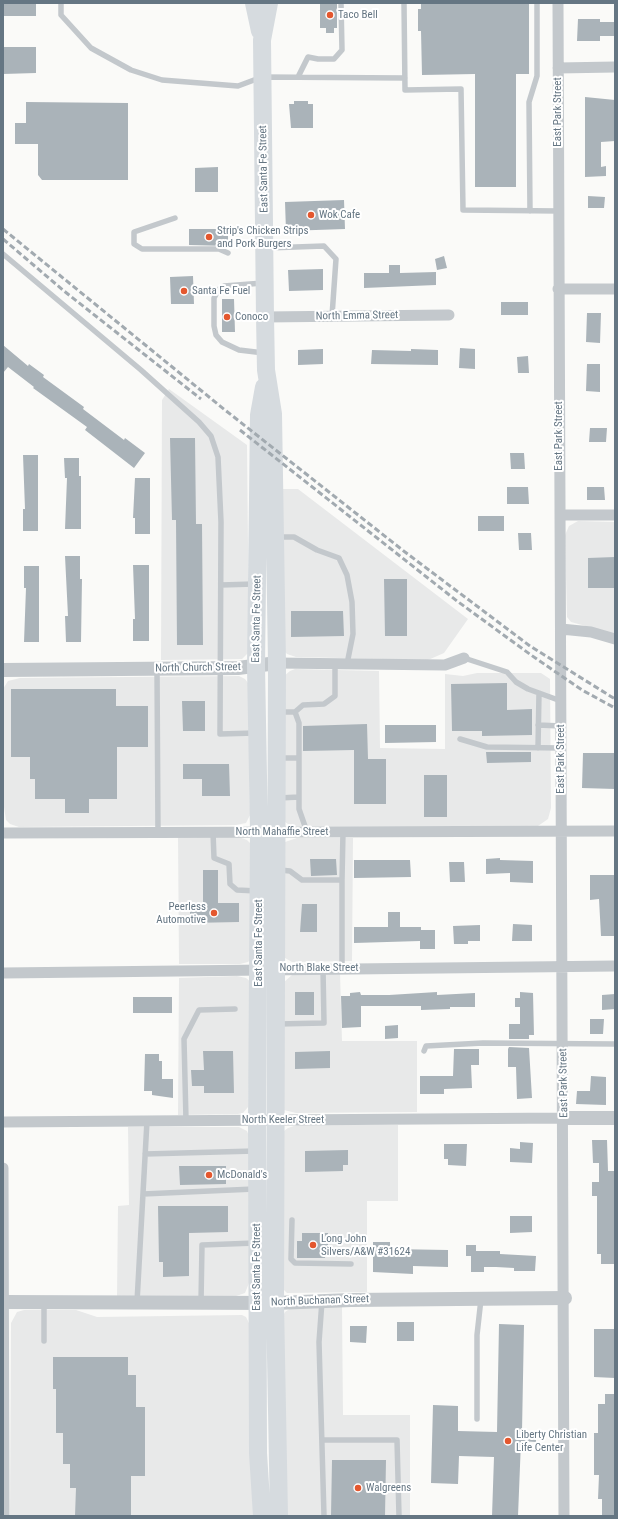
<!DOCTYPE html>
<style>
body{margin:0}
#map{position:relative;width:618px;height:1519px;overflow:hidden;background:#fafaf8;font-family:"Roboto Condensed",sans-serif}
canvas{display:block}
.frame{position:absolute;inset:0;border:4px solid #657683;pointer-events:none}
</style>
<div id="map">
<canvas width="618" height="1519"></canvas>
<div class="frame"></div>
</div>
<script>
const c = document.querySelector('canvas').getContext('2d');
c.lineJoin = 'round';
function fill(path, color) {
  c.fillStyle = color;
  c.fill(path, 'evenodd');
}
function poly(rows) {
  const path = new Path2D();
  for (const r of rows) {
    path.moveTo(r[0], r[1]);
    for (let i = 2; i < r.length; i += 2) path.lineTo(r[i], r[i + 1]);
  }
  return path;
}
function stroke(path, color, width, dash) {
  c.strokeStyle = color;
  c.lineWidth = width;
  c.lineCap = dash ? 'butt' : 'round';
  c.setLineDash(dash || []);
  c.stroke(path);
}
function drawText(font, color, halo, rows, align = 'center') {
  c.font = font + ' "Roboto Condensed",sans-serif';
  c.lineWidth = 4;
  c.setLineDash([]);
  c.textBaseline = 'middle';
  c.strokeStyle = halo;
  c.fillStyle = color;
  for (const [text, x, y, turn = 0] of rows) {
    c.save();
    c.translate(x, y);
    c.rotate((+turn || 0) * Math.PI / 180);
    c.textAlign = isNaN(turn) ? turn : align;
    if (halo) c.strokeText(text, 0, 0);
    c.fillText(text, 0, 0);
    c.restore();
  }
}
const built = poly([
 [169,389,247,445,249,647,248,653,242,659,161,660,162,400],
 [282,489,298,489,468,619,444,653,428,660,296,657,287,654,285,652],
 [578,521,615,522,615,634,571,622,567,617,565,535,569,526],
 [295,669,379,671,380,748,445,749,445,674,463,676,477,673,541,673,550,679,551,808,548,819,538,826,293,826,288,824,285,822,284,676,290,671],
 [239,676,245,679,248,683,250,815,246,823,236,825,19,827,10,824,6,820,4,807,3,689,8,681,20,678],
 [178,836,239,837,247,840,251,844,251,959,248,962,240,964,179,964],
 [297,838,353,838,352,961,292,962,285,958,285,842],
 [340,973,342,1041,417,1041,417,1112,296,1113,284,1110,283,983,292,975],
 [237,976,246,978,252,983,248,1107,243,1113,238,1114,178,1115,179,978],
 [297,1125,398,1125,398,1201,367,1201,367,1292,287,1293,284,1290,284,1131,288,1128],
 [128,1127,239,1127,247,1131,249,1136,249,1283,245,1293,236,1296,117,1297,118,1206,129,1205],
 [342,1307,343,1415,410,1415,410,1516,284,1516,283,1316,285,1312,291,1308],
 [24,1310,76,1310,97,1317,242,1315,246,1317,249,1323,255,1516,10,1516,11,1323,17,1312]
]);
const building = poly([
 [3,3,36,3,36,16,3,16],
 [320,3,337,3,337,28,334,28,334,33,326,33,326,28,320,28],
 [421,3,529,3,529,74,516,74,516,187,475,187,475,74,422,75,421,31,418,31,418,9,421,9],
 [578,19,600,19,600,22,615,22,615,36,600,36,600,41,577,41],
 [3,47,36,47,36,73,3,74],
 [585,97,615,100,615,141,601,142,601,167,606,166,606,176,585,177],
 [294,101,308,101,308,104,313,104,313,128,291,128,289,104,294,104],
 [26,102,128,103,128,180,42,180,38,175,38,144,15,144,15,123,26,123],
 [218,167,218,192,195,192,195,168],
 [588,196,605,197,604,208,588,208],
 [344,200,345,229,286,231,285,202],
 [189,229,228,229,228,246,189,245],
 [444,256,447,268,437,270,435,259],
 [389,265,400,265,400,273,436,272,436,285,364,288,364,273,389,273],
 [323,269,323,290,289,291,288,270],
 [193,276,194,304,171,304,170,277],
 [222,299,234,299,235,332,222,332],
 [501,302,528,302,528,315,501,315],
 [587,313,601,313,600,343,586,342],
 [3,345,28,366,29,364,44,375,43,377,84,407,83,409,124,440,125,438,145,453,134,468,85,430,87,427,33,388,34,387,8,367,3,373],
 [460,348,475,349,475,369,459,368],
 [323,349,323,364,298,365,298,350],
 [411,349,438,350,438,365,371,364,372,350,411,351],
 [528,356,529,373,518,373,517,357],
 [587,364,600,364,600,392,586,391],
 [590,428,607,428,606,442,589,442],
 [170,438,195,438,196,524,202,524,203,645,177,645,176,520,172,520],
 [510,453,524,453,525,469,511,469],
 [23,455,38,455,38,531,23,531,23,509,25,509],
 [64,458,79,458,79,476,81,476,81,529,65,529,67,478,65,478],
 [135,478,150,478,150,534,135,534,135,518,133,518],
 [507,487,528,487,529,504,507,504],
 [587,487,604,487,605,500,587,500],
 [478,516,504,516,504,531,478,531],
 [518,533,531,533,532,550,519,550],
 [65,556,80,556,80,579,82,579,81,642,66,642,65,616,68,616],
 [615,557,615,588,588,588,588,558],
 [133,565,149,565,149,641,133,641,133,619,135,619],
 [24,566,39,566,39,642,24,642,26,588,24,588],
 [384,579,407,579,407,636,385,636],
 [291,611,343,611,344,636,291,637],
 [507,683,507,710,532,709,532,735,482,736,482,731,452,731,451,684],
 [11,689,116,689,116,706,148,706,148,747,117,747,117,799,89,799,89,813,65,813,65,799,35,799,35,779,30,779,30,757,11,757],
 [182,701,205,701,205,731,183,731],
 [367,724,368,759,386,759,386,804,354,804,354,750,303,751,303,726],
 [385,725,436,725,436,742,385,743],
 [486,752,531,752,531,762,487,763],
 [583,753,615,753,615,789,582,788],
 [183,764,229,764,230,796,202,796,202,779,183,779],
 [424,775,447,775,447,817,424,817],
 [500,858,500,860,533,861,533,883,510,882,510,873,486,874,486,859],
 [310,859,336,859,337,875,311,876],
 [354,860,410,860,411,877,354,878],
 [449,862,464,862,465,882,450,882],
 [203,870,218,870,218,903,239,903,239,922,190,923,190,904,203,903],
 [590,875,615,875,615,936,601,936,599,899,590,900],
 [302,904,317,904,317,932,300,932],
 [388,912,400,912,400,927,421,927,421,930,435,930,435,949,420,949,420,941,354,943,354,927,388,927],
 [513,924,532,925,532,941,512,941],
 [480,925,480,941,468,941,468,944,454,944,453,926],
 [295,992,314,992,314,1015,295,1015],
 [360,992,361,995,389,995,437,992,437,995,475,993,475,1007,450,1007,450,1009,421,1010,421,1006,361,1006,361,1027,342,1028,341,996,350,996,350,993],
 [520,992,533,993,534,1035,529,1035,529,1039,509,1039,509,1024,520,1024,520,1007,515,1007,515,998,520,998],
 [615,994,615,1009,602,1010,602,995],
 [133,997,172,997,172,1013,133,1013],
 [590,1019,604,1019,603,1034,590,1034],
 [398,1025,398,1038,385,1039,385,1026],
 [509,1047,529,1048,532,1098,517,1099,516,1067,508,1067,508,1049],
 [454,1049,479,1049,479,1065,471,1065,472,1088,444,1089,444,1094,420,1094,420,1076,453,1076],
 [203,1051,233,1051,234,1093,204,1093,204,1086,192,1086,191,1070,204,1070],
 [330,1051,330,1068,295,1069,295,1052],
 [145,1054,159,1054,159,1061,162,1061,162,1079,173,1079,173,1098,152,1095,152,1091,144,1091],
 [591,1076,606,1077,606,1105,576,1104,577,1091,590,1091],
 [592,1140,607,1140,608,1171,615,1171,615,1264,601,1264,601,1254,597,1254,597,1196,592,1196,592,1182,599,1182,599,1163,593,1163],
 [520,1142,533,1143,532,1163,510,1162,510,1148,520,1149],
 [444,1144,467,1144,466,1166,448,1165,448,1159,444,1159],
 [348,1150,348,1165,343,1165,343,1171,305,1172,305,1151],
 [179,1166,226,1166,226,1184,180,1185],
 [158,1206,228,1206,228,1232,189,1233,189,1276,163,1277,163,1262,159,1262],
 [510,1216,532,1216,532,1232,510,1233],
 [302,1233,328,1233,328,1250,325,1250,325,1258,297,1258,297,1241,302,1241],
 [373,1242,390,1242,390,1249,448,1250,448,1267,413,1266,413,1274,373,1272],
 [466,1245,476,1245,476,1251,500,1251,500,1254,536,1256,535,1271,514,1271,514,1268,496,1267,484,1267,484,1272,471,1272,471,1256,466,1256],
 [397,1322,414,1322,414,1341,397,1341],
 [499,1324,524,1325,522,1431,536,1432,536,1442,521,1441,518,1516,492,1516,494,1457,459,1456,458,1484,431,1483,433,1405,458,1406,458,1431,497,1432],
 [350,1326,367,1326,366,1343,350,1342],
 [594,1329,615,1329,615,1378,594,1377],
 [53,1357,128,1357,128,1375,136,1375,136,1407,145,1407,145,1476,131,1476,131,1516,75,1516,76,1488,70,1488,70,1464,63,1464,63,1433,56,1433,56,1389,53,1389],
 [605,1394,615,1394,615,1516,602,1516,602,1499,598,1499,599,1475,594,1475,594,1433,598,1433,598,1404,605,1404],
 [332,1460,386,1460,385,1516,331,1516]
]);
const service = poly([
 [61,3,61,15,91,48,131,70,162,80,238,86,262,77,405,78],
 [404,3,405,90,461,89,463,210,558,211],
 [298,77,308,57,318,59,334,59,342,50,341,3],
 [530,211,529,102,537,76,537,3],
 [175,218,134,232,134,244,142,249,219,249,228,253],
 [267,248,324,246,336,259,332,316],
 [3,254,141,370,199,422,211,436,218,457,221,522,220,734,255,733],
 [263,283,224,286,219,289,214,298,214,326,216,335,222,342,239,350,264,353],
 [277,537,294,537,317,550,339,558,347,575,352,602,353,634,347,664],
 [221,585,254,584],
 [464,658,507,672,516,682,528,689,561,701],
 [157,669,158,833],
 [279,712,295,712,303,705,324,704,335,696,335,664],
 [538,725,561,726],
 [460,739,487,747,561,748],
 [538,748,539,693],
 [279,758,299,758,299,723,295,712],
 [299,758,299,809,307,832],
 [279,798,299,797],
 [213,832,214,858,229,864,230,884,237,890,257,891],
 [280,870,290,871,302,880,342,880,343,832],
 [342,880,342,968],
 [278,1024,324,1023,323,969],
 [424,1051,426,1046,483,1043,615,1044],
 [186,1120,184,1039,199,1010,235,1009],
 [145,1154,255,1151],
 [143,1194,254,1189],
 [292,1220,291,1259,295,1263,351,1264],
 [322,1301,319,1342,324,1516],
 [44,1302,44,1341],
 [137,1302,147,1121],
 [201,1302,202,1245,255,1243],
 [477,1419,477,1335,481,1299],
 [322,1440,397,1440,399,1516]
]);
const minor = poly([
 [558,3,564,1516],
 [558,68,615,67],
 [558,289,615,289],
 [265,317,449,315],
 [560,515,615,515],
 [561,629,591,632,615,639],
 [277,663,445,665,464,658],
 [3,833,615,831],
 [3,973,615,966],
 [3,1122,564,1118],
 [3,1168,4,1516]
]);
const tertiary = poly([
 [3,670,238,668,277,663],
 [564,1118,615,1118],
 [3,1302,275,1303,351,1300,565,1298]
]);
const primary = poly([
 [254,3,260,31],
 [269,3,262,40,265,317,266,370,273,414,277,663,275,1303,279,1516],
 [262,1516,258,1453,257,1120,259,832,256,666,259,415,264,387]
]);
const rail = poly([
 [3,229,225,410,405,552,530,646,615,699],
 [3,239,64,291,201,399],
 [240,430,457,601,531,655,582,690,615,708]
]);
const markers = [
 [330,15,4,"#e4572e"],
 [311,215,4,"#e4572e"],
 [209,237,4,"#e4572e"],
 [184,291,4,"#e4572e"],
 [227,317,4,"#e4572e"],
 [214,913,4,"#e4572e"],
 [209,1175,4,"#e4572e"],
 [313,1245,4,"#e4572e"],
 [508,1441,4,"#e4572e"],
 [358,1488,4,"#e4572e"]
];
const poiNames = [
 ["Taco Bell",338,15],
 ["Wok Cafe",319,215],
 ["Strip's Chicken Strips",217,231],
 ["and Pork Burgers",217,244],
 ["Santa Fe Fuel",192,291],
 ["Conoco",235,317],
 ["Peerless",206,907,"right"],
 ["Automotive",206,920,"right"],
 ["McDonald's",217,1175],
 ["Long John",321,1239],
 ["Silvers/A&W #31624",321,1252],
 ["Liberty Christian",516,1435],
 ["Life Center",516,1448],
 ["Walgreens",366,1488]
];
const streetNames = [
 ["East Park Street",558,112,-90],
 ["East Santa Fe Street",264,169,-91],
 ["North Emma Street",357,316,-1],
 ["East Park Street",559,436,-90],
 ["East Santa Fe Street",257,619,-89],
 ["North Church Street",198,668,-1],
 ["East Park Street",561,759,-90],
 ["North Mahaffie Street",282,832],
 ["East Santa Fe Street",259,943,-90],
 ["North Blake Street",319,968],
 ["East Park Street",564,1083,-91],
 ["North Keeler Street",283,1120],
 ["East Santa Fe Street",257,1267,-90],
 ["North Buchanan Street",320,1301,-2]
];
fill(built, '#e8e9e9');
fill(building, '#aab3b9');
stroke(service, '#c3c8cc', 5.5);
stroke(minor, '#c3c8cc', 11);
stroke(tertiary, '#c3c8cc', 14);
stroke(primary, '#d6dbdf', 18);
stroke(rail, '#a2aab0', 3, [6, 3]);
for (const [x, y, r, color] of markers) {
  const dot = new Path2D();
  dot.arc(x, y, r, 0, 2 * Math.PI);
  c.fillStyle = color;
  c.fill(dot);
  stroke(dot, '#fff', 1.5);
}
drawText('11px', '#657683', '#fff', poiNames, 'left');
drawText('11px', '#657683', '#fff', streetNames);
</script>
